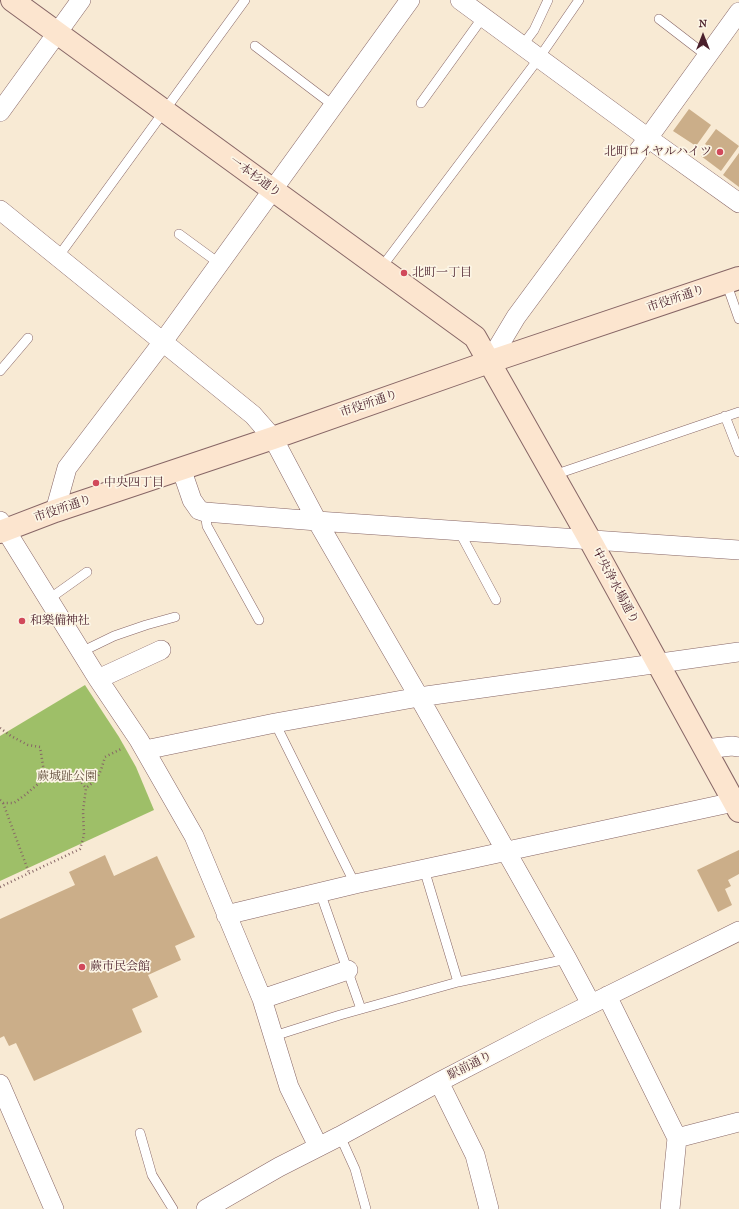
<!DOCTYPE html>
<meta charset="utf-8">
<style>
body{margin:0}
#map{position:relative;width:739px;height:1209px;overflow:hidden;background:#f8ead4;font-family:"IM FELL French Canon",serif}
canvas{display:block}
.north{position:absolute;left:683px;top:16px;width:40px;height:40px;-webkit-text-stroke:3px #fcf5e5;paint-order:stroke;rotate:0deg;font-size:11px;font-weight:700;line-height:16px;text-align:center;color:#4a1f2b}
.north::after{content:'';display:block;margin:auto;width:14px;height:18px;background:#4a1f2b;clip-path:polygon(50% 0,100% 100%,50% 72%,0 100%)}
</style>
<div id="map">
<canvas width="739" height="1209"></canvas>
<div class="north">N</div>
</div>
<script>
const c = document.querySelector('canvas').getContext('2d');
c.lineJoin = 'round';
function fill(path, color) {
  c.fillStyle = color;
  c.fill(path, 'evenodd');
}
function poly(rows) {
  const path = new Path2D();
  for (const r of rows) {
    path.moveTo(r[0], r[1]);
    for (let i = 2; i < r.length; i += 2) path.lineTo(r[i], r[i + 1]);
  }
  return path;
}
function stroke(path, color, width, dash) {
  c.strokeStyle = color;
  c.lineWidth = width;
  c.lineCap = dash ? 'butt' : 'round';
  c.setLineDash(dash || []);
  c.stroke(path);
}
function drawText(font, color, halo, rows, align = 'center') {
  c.font = font + ' "IM FELL French Canon","Noto Serif JP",serif';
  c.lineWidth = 3.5;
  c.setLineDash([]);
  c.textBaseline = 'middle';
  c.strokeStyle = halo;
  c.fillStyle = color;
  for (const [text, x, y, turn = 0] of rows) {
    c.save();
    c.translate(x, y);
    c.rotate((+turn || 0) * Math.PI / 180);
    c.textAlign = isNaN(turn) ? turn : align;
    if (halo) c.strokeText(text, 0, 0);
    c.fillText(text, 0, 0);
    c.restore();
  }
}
const green = poly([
 [85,685,119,737,136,767,154,810,0,881,0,736]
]);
const building = poly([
 [689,109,711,125,696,146,673,131],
 [716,129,739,146,721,171,701,156,708,146,705,144],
 [739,153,739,187,723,175],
 [739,850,739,874,728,880,731,886,725,889,732,905,718,912,697,870],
 [105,855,114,876,157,856,195,937,175,946,181,960,148,975,158,997,132,1009,142,1032,34,1081,16,1043,9,1046,4,1036,0,1038,0,919,75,885,69,872]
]);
const path = poly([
 [0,728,11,736,28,745,40,747,45,778],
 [0,800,3,803,14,803,25,795,45,778,57,772,71,775,81,782,85,787],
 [3,803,29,873],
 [0,887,80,849,84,835,83,811,86,788,96,780,101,770,105,757,123,748]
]);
const lane = poly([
 [659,19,707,56],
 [255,46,334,106],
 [522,46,534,30,548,0],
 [421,103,483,17],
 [179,234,220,264],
 [58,257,245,0],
 [381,268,539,58,579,0],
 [726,282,739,319],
 [0,371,28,338],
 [725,416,739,452],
 [554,475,739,412],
 [205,512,207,526,259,620],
 [459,531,496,600],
 [49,599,87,572],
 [81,652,114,636,146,625,175,617],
 [275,723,355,884],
 [424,869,458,982],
 [320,892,361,1009],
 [274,1036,340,1015,458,982,567,959],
 [140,1133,152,1175,173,1209],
 [340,1136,355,1169,366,1209]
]);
const street = poly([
 [460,0,648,138,739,203],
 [0,112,81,0],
 [0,210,253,415,273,438,317,521,419,697,567,959,591,1004],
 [489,362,516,317,648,138,739,12],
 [181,468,192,500,199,510,205,512,317,521,739,550],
 [55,511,67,468,162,343,410,0],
 [0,521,98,679,139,740,194,836,262,999,289,1087,318,1146],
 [98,679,161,650],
 [705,749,732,746,739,747],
 [145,750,275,723,419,697,739,652],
 [226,915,355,884,734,802],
 [607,996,677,1138,670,1209],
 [262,999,348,970],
 [439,1082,475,1155,489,1209],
 [0,1084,54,1209],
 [677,1138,739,1122],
 [206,1209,279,1167,340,1136,439,1082,541,1029,739,931]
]);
const secondary = poly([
 [12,0,475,337,590,540,739,811],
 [0,532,55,511,273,438,489,362,739,278]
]);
const markers = [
 [720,152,4,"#d1495b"],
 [404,273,4,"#d1495b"],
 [96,483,4,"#d1495b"],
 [22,621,4,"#d1495b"],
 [82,967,4,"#d1495b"]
];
const poiNames = [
 ["北町ロイヤルハイツ",712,152,"right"],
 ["北町一丁目",412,273],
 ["中央四丁目",104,483],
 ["和樂備神社",30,621],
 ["蕨市民会館",90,967]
];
const streetNames = [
 ["一本杉通り",255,177,36],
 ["市役所通り",676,299,-19],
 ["市役所通り",369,404,-19],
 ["市役所通り",63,509,-19],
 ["中央浄水場通り",615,586,62],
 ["駅前通り",470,1066,-27]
];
const parkNames = [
 ["蕨城趾公園",67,777]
];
fill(green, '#9ebf68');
fill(building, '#cbae89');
stroke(lane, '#876666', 10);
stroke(street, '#876666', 20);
stroke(secondary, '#876666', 24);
stroke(path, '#876666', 2.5, [1, 3]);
stroke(lane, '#fff', 9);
stroke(street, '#fff', 19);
stroke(secondary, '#fce5cf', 22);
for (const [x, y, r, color] of markers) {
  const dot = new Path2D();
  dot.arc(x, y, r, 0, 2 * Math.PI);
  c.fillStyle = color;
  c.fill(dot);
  stroke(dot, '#fcf5e5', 1.5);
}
drawText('12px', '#4a1f2b', '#fcf5e5', poiNames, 'left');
drawText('12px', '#4a1f2b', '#fcf5e5', streetNames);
drawText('12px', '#634f3d', '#fcf5e5', parkNames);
</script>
